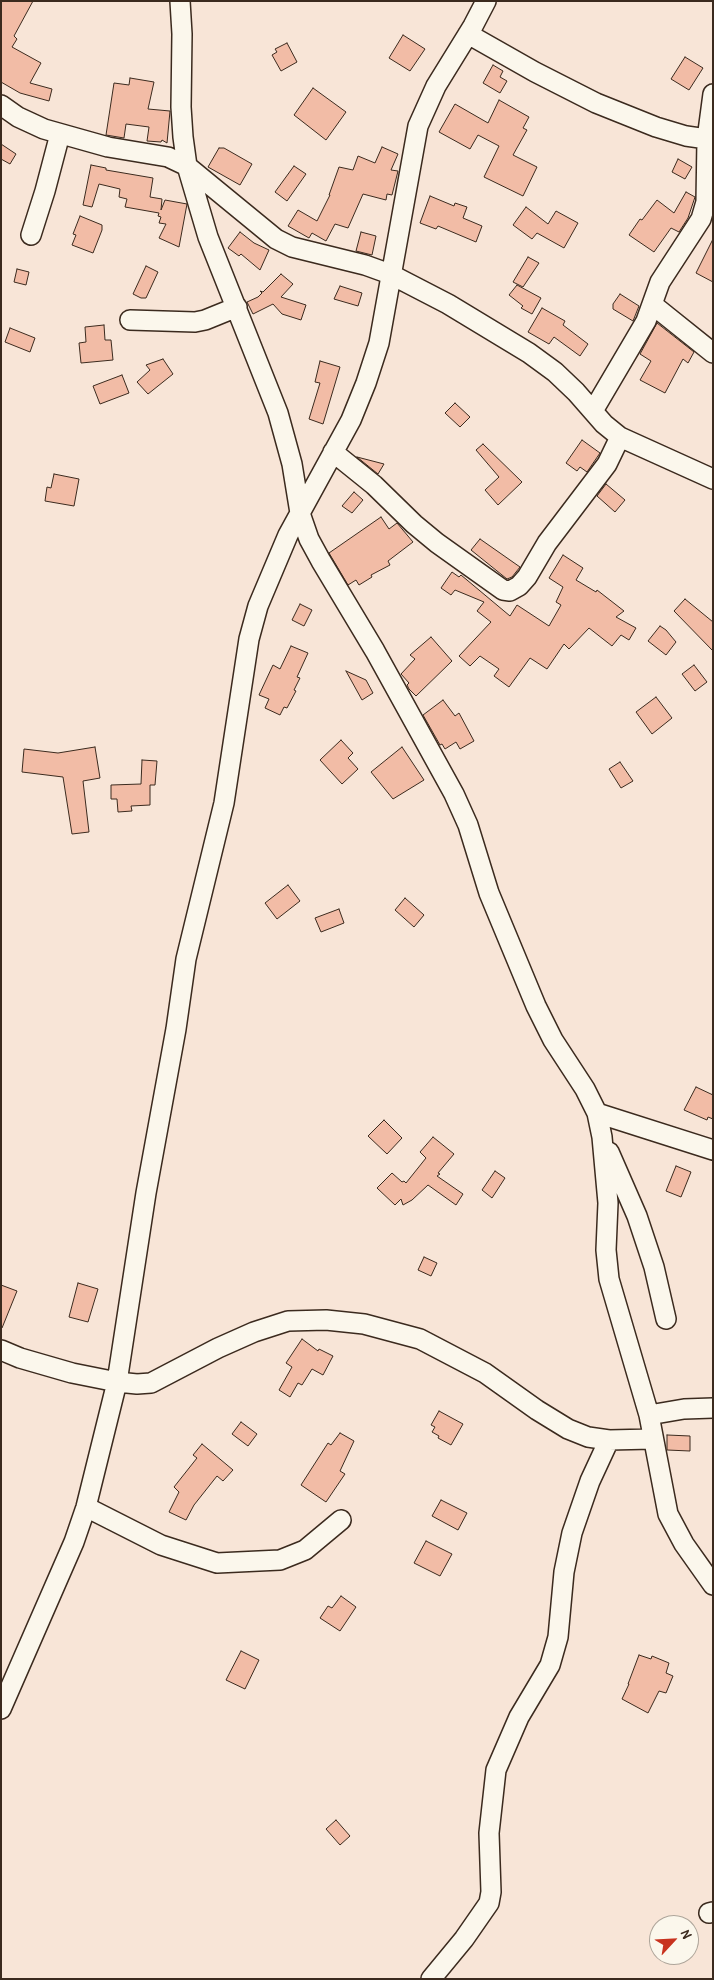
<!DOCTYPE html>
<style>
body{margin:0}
#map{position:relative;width:714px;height:1980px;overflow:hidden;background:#f8e5d7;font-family:"Patrick Hand",sans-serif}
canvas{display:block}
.frame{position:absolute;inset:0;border:2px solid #3b2a1e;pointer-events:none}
.north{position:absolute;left:649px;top:1915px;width:50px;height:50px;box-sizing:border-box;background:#fbf7ec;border:1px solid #aea59a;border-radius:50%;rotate:65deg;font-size:14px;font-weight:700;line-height:20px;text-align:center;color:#3b2a1e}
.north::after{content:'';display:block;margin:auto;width:18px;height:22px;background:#c8321e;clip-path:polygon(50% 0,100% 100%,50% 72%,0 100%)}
</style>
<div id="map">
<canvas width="714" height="1980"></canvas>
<div class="frame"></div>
<div class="north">N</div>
</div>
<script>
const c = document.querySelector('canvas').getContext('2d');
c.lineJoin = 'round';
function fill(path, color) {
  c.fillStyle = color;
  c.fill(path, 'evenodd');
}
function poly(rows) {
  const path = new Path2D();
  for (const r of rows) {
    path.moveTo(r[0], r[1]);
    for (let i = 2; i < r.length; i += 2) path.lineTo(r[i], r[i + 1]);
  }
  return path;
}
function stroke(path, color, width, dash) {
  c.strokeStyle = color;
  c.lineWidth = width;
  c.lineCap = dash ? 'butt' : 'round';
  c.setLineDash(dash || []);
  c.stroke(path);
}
const building = poly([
 [1,1,33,1,14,36,17,39,12,47,41,63,30,83,52,89,49,101,20,93,1,82,1,1],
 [403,35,425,49,410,71,389,58,403,35],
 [287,43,297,62,281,71,272,55,277,52,275,49,287,43],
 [685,57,703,68,689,90,671,79,685,57],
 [493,65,503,71,500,77,507,81,500,93,483,83,493,65],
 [130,78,154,82,148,109,170,111,167,143,162,140,161,142,147,141,149,127,126,124,124,138,106,135,114,83,129,85,130,78],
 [313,88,346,112,326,140,294,115,313,88],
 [499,100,529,117,523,128,527,130,513,155,537,167,523,196,484,177,499,146,478,135,470,149,439,132,455,104,488,123,499,100],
 [1,144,16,154,10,164,1,159,1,144],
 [382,147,398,154,391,170,398,171,392,195,387,194,386,200,363,194,348,228,335,224,326,241,312,233,309,238,288,226,298,210,317,221,330,195,329,195,339,167,353,170,358,156,375,163,382,147],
 [219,148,224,148,252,164,240,185,208,167,219,148],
 [678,159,692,167,685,179,672,172,678,159],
 [91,165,106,168,106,170,153,178,150,197,162,199,161,210,165,200,187,204,179,247,159,238,166,224,159,223,161,217,158,216,159,213,125,207,127,199,119,197,120,189,99,184,92,207,83,205,91,165],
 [294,166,306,174,287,201,275,192,294,166],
 [686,192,695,197,688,218,679,232,671,228,654,252,629,235,640,219,642,220,657,200,674,213,686,192],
 [430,196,454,206,455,203,467,207,463,218,482,226,476,242,438,226,436,229,420,223,430,196],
 [526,207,548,224,556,211,578,223,564,248,537,233,532,239,513,225,526,207],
 [80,216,102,225,102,230,93,253,72,245,76,235,73,234,80,216],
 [240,232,254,243,269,250,260,270,241,254,239,256,228,248,240,232],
 [361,232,376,236,372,255,356,251,361,232],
 [713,239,713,282,696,273,713,239],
 [528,257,539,263,523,287,513,282,528,257],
 [146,266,158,272,146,298,141,298,133,294,146,266],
 [17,269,29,272,26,285,14,282,17,269],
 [281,274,293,284,281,297,306,305,301,320,282,314,273,304,253,314,247,302,258,297,262,293,260,291,263,292,281,274],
 [517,285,541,298,532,314,521,308,523,306,509,295,517,285],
 [340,286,362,293,358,306,334,299,340,286],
 [620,294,639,306,633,321,613,309,613,304,620,294],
 [542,308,565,321,563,325,588,344,580,356,554,337,549,344,528,332,542,308],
 [657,323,694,352,688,363,683,359,665,393,640,380,651,361,640,354,657,323],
 [104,325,105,340,111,340,113,360,81,363,79,343,86,342,85,327,104,325],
 [10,328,35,338,30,352,5,342,10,328],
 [163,359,173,374,148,394,137,382,150,370,146,365,163,359],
 [320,361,340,367,323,424,309,419,320,383,315,382,320,361],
 [122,375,129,393,100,404,93,386,122,375],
 [455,403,470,417,460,427,445,413,455,403],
 [582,440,600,453,587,472,580,467,577,471,566,463,582,440],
 [483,444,522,482,498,505,485,490,499,477,476,450,483,444],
 [357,457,384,464,378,474,357,457],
 [54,474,79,479,74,506,45,501,47,487,51,488,54,474],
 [606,484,625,500,615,512,597,496,606,484],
 [354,492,363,500,352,513,342,506,354,492],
 [381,517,389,529,397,523,413,542,388,561,390,565,371,575,372,577,359,585,356,580,348,585,329,553,381,517],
 [480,539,520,567,512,577,507,579,471,550,480,539],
 [563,555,583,568,576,580,596,592,597,590,624,611,616,617,636,628,629,640,621,635,612,646,589,628,569,649,564,644,547,669,530,658,509,687,494,676,499,669,480,656,470,666,459,656,491,622,477,611,484,602,455,590,451,595,441,588,452,572,459,577,461,575,510,616,517,605,549,626,561,605,556,602,563,587,549,578,563,555],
 [685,599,713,622,713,651,674,611,685,599],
 [300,604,312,610,304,626,292,620,300,604],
 [660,626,666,630,676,642,666,655,648,641,660,626],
 [431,637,452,661,416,696,409,689,407,685,409,683,401,674,415,659,410,655,431,637],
 [291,646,308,653,297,677,300,678,294,690,296,691,287,708,284,707,280,715,265,708,269,699,259,695,273,665,280,669,291,646],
 [694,665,707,682,695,691,682,674,694,665],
 [346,671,366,680,373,693,362,700,346,671],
 [656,697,672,718,652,734,636,712,656,697],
 [443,700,455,716,459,713,474,741,460,749,456,742,445,749,442,744,440,745,423,715,443,700],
 [341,740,353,753,348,758,358,769,342,784,320,760,341,740],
 [95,747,100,778,83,781,89,832,72,834,63,777,22,772,24,749,58,753,95,747],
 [402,747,424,780,393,799,371,772,402,747],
 [142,760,157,761,155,785,150,785,150,805,131,806,132,811,118,812,117,799,111,799,111,785,141,784,142,760],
 [620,762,633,781,621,788,609,769,620,762],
 [288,885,300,901,277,919,265,903,288,885],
 [405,898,424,915,414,927,395,910,405,898],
 [339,909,344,923,321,932,315,918,339,909],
 [696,1087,713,1095,713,1119,708,1117,707,1120,684,1110,696,1087],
 [384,1120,402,1138,387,1154,368,1136,384,1120],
 [433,1137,454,1154,438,1173,440,1174,437,1176,463,1194,456,1205,428,1185,412,1200,403,1205,401,1199,395,1205,377,1188,392,1173,402,1182,404,1181,406,1183,426,1158,420,1152,433,1137],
 [676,1166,691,1172,681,1197,666,1191,676,1166],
 [495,1171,505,1178,492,1198,482,1190,495,1171],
 [424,1257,437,1263,431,1276,418,1270,424,1257],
 [78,1283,98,1289,88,1322,69,1317,78,1283],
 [1,1285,17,1291,2,1328,1,1328,1,1285],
 [302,1339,318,1351,319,1349,333,1356,323,1375,312,1369,302,1385,298,1383,290,1397,279,1390,292,1367,286,1363,302,1339],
 [439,1411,463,1424,451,1445,438,1438,439,1436,432,1432,435,1427,431,1425,439,1411],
 [241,1422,257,1434,248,1446,232,1434,241,1422],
 [340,1433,354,1441,340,1471,345,1474,326,1502,301,1485,328,1443,331,1445,340,1433],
 [667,1435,690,1436,690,1451,667,1450,667,1435],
 [202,1444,233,1470,223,1481,217,1476,194,1505,186,1520,169,1512,179,1492,174,1487,197,1458,193,1455,202,1444],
 [441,1500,467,1513,458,1530,432,1516,441,1500],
 [426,1541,452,1554,440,1576,414,1563,426,1541],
 [341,1596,356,1607,340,1631,320,1618,328,1606,332,1608,341,1596],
 [241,1651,259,1660,245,1689,226,1680,241,1651],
 [639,1655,651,1659,652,1656,669,1663,666,1673,673,1676,666,1693,659,1691,648,1713,622,1699,629,1684,628,1684,639,1655],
 [336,1820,350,1836,340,1845,326,1829,336,1820]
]);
const minor = poly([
 [180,1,182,34,181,107,183,137,187,166,208,237,278,413,292,464,300,513,309,539,321,561,375,651,454,794,468,825,489,893,536,1006,553,1040,585,1089,597,1113,602,1137,608,1203,606,1250,609,1279,649,1415,668,1514,684,1544,713,1585],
 [468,34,535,72,596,103,656,127,686,136,707,139],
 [1,105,18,117,44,129,108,147,168,157,187,166,276,239,292,247,365,265,390,274,448,304,529,353,555,372,576,392,604,424,620,437,713,479],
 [31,235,45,191,60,134],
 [653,305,713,353],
 [130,320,195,322,205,320,237,307],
 [593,411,646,321,660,282,701,219,706,202,707,139,713,94],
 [333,452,374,485,414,524,437,543,503,590,510,591,519,586,527,577,547,543,607,464,620,437],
 [597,1113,713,1150],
 [609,1152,637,1216,654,1267,666,1319],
 [1,1350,20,1358,72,1373,117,1382,137,1384,151,1383,218,1348,254,1332,288,1321,326,1320,364,1324,420,1339,485,1373,537,1410,568,1429,588,1437,609,1440,652,1439],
 [649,1415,684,1409,713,1408],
 [86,1507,161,1545,217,1563,280,1560,305,1550,341,1520],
 [1,1709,74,1542,86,1507,117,1382,146,1193,176,1029,186,959,224,803,249,639,258,606,288,535,351,420,366,383,379,343,418,126,436,86,473,26,486,1],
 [709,1913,713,1912],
 [431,1979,464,1939,489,1903,491,1892,489,1833,496,1770,519,1717,550,1665,558,1637,564,1572,572,1533,590,1481,609,1440]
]);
fill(building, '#f2bca6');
stroke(building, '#3b2a1e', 1);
stroke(minor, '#3b2a1e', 22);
stroke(minor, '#fbf7ec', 19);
</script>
